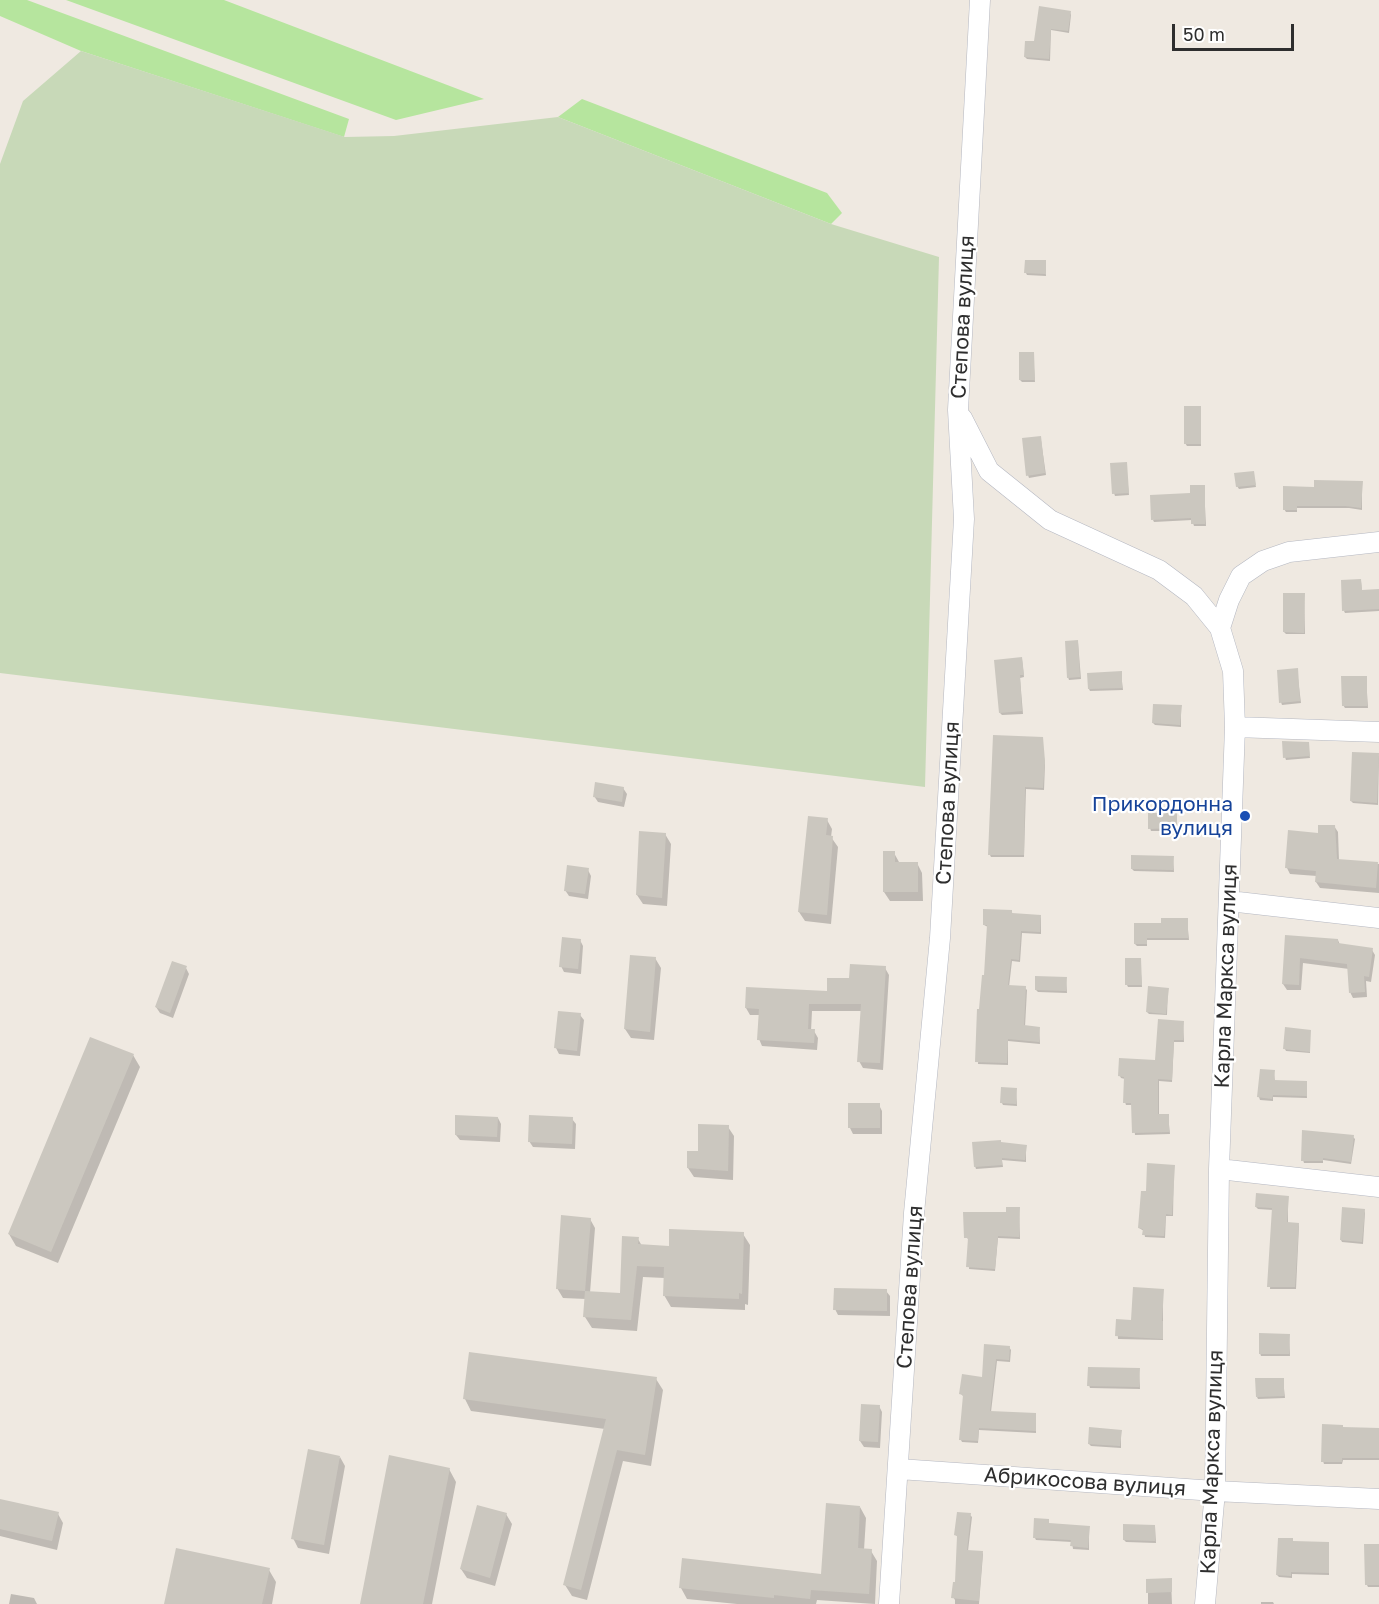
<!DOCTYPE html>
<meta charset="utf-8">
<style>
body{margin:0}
#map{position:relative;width:1379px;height:1604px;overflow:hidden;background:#efe9e1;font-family:"Golos Text",sans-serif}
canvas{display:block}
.scale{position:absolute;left:1172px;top:24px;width:122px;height:27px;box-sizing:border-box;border:3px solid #2e2e2e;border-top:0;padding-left:8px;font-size:18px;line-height:21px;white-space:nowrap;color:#2e2e2e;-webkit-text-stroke:4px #fff;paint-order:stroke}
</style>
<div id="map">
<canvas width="1379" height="1604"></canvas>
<div class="scale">50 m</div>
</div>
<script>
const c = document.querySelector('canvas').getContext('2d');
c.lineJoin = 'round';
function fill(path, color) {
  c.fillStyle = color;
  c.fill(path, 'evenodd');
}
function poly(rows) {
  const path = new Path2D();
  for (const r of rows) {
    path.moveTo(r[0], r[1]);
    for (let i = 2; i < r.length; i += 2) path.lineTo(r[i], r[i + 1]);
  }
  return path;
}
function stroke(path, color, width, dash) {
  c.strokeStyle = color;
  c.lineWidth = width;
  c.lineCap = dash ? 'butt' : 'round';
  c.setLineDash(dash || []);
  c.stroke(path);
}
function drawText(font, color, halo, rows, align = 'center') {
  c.font = font + ' "Golos Text",sans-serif';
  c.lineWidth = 4.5;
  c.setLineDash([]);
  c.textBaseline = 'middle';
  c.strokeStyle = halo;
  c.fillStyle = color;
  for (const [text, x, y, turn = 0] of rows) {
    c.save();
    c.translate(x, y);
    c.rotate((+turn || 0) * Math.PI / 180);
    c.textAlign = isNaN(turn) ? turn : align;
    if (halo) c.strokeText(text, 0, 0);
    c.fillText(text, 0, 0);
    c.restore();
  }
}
const green = poly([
 [0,0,27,0,349,119,344,137,81,51,0,16],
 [66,0,224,0,484,99,396,120],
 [582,99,827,193,842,213,831,224,558,117]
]);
const cemetery = poly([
 [81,51,345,137,394,136,558,117,831,224,939,257,925,787,0,673,0,164,23,101]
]);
const shadow = poly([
 [1040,8,1070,12,1071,15,1069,33,1051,30,1050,61,1027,59,1025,57,1035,43],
 [1045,262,1046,276,1027,275,1026,273],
 [1033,353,1035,382,1022,382,1020,380],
 [1200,407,1201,446,1187,446,1185,443],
 [1041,440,1046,475,1029,478,1028,475],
 [1126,464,1129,495,1115,496,1114,493],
 [1253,472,1256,487,1239,489,1237,486],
 [1362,483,1362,510,1349,508,1297,508,1297,512,1286,512,1284,509,1315,488],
 [1204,486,1206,526,1194,526,1192,520,1154,522,1153,520],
 [1361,581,1362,591,1379,591,1379,611,1345,613,1344,611],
 [1304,594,1305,634,1286,634,1284,632],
 [1078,642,1081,679,1069,680,1068,677],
 [1022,659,1024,677,1020,678,1023,714,1002,715,1000,713],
 [1297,670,1301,703,1282,705,1281,702],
 [1121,673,1123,690,1090,691,1089,689,1088,675],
 [1366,677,1368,708,1345,708,1343,705],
 [1181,707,1181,727,1155,725,1153,723],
 [1042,739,1045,765,1044,790,1026,789,1024,857,991,857,990,855],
 [1308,743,1310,758,1286,760,1285,757],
 [1379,755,1378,805,1353,803,1351,801],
 [623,788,627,794,624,807,598,802,594,796],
 [1176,815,1178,831,1151,831,1150,828],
 [827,820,832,829,831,837,838,847,831,924,805,921,799,912],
 [1334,826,1338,832,1339,861,1379,864,1379,893,1320,888,1316,882,1317,876,1290,874,1287,868,1320,834],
 [665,834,671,844,667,906,643,904,637,895],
 [894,853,899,862,917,863,922,873,923,901,890,901,884,892],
 [1173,857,1174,872,1134,871,1132,869],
 [588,870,591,876,588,899,569,896,565,890],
 [1011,911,1013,914,1040,916,1041,918,1041,934,1022,933,1020,962,1012,961,1009,987,1025,988,1027,990,1025,1027,1039,1028,1040,1044,1008,1041,1008,1065,978,1064,980,1011,985,976,988,927,984,925],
 [1187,919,1189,940,1147,940,1147,946,1137,946,1135,944,1162,925],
 [1286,937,1338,940,1340,945,1372,950,1375,955,1371,982,1366,981,1367,997,1353,998,1350,992,1349,969,1303,963,1301,990,1287,990,1283,984],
 [580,940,583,946,581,974,564,972,561,966],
 [655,958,661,968,654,1040,631,1038,625,1029],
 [1140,959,1142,987,1128,987,1127,985],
 [186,968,189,974,173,1018,160,1013,156,1007],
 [885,968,889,975,883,1070,863,1068,859,1061,862,1011,812,1011,811,1031,814,1031,818,1038,817,1050,762,1046,759,1039,760,1015,750,1015,746,1008,747,989,828,992,851,980],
 [1066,978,1067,993,1038,992,1036,990],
 [1168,989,1167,1015,1149,1014,1147,1012],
 [580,1015,584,1020,580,1056,559,1054,556,1048],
 [1183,1022,1184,1042,1174,1042,1172,1082,1159,1081,1159,1116,1168,1115,1170,1134,1135,1135,1132,1105,1126,1105,1125,1102,1125,1079,1121,1078,1120,1076,1157,1062],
 [1310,1031,1310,1053,1286,1051,1285,1049],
 [133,1055,140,1067,58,1263,16,1246,9,1234],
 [1274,1072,1275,1082,1306,1083,1307,1098,1273,1097,1273,1101,1260,1100,1259,1097],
 [1016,1089,1017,1106,1003,1105,1002,1103],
 [879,1105,882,1111,882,1134,853,1134,850,1128],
 [498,1118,501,1124,500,1142,460,1140,456,1135],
 [572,1119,576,1124,575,1149,533,1147,529,1141],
 [728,1127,734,1136,733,1180,694,1177,688,1168,689,1152,699,1153],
 [1353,1137,1355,1139,1351,1164,1323,1160,1323,1163,1304,1163,1303,1160],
 [1026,1146,1026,1162,1002,1160,1003,1167,976,1169,975,1166],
 [1174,1166,1173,1216,1166,1216,1165,1238,1145,1237,1144,1231,1139,1228,1147,1193],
 [1288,1198,1288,1223,1298,1224,1299,1226,1296,1289,1270,1289,1273,1210,1258,1209,1256,1207],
 [1019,1209,1020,1239,998,1238,995,1271,969,1269,970,1240,965,1237,1007,1213],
 [1364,1210,1365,1213,1363,1244,1342,1242,1341,1240],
 [590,1219,595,1228,590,1293,621,1295,638,1239,642,1246,670,1247,743,1234,750,1245,748,1305,745,1304,745,1310,671,1307,664,1295,665,1278,643,1277,637,1331,592,1328,585,1317,586,1299,563,1298,557,1288],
 [1163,1290,1163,1340,1118,1339,1117,1320,1132,1321],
 [886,1291,890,1296,890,1316,838,1315,835,1309],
 [1289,1335,1290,1356,1261,1356,1260,1353],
 [985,1346,1009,1347,1011,1350,1010,1362,997,1361,991,1412,1036,1415,1036,1433,979,1430,978,1443,962,1442,961,1440,964,1397,961,1394,983,1378],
 [1139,1370,1140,1389,1090,1388,1089,1385],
 [656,1379,663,1390,651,1466,623,1461,587,1600,572,1596,565,1585,605,1429,471,1411,465,1399],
 [1283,1379,1285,1398,1258,1399,1257,1397],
 [879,1406,882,1412,880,1448,864,1447,860,1441],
 [1343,1428,1379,1429,1379,1460,1343,1460,1342,1464,1324,1464,1323,1461],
 [1121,1431,1121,1448,1091,1446,1089,1444],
 [340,1457,345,1466,329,1554,298,1548,293,1538],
 [449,1469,456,1482,432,1604,362,1604],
 [0,1500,58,1514,63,1523,57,1550,0,1536],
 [860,1507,866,1518,864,1550,871,1551,877,1561,875,1604,817,1600,816,1604,737,1604,687,1599,681,1588,823,1575],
 [506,1514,512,1524,495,1586,467,1578,461,1569],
 [970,1515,972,1517,968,1551,982,1552,983,1554,979,1604,955,1604,955,1600,953,1597,957,1583,958,1538,956,1535],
 [1048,1520,1049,1525,1089,1528,1089,1550,1073,1549,1072,1542,1036,1540,1035,1538],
 [1155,1526,1156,1543,1126,1542,1124,1540],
 [1294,1543,1329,1544,1329,1575,1292,1574,1292,1578,1279,1577,1277,1575],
 [1379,1545,1379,1587,1368,1587,1367,1585],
 [269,1570,276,1582,272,1604,166,1604],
 [1148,1580,1171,1580,1172,1604,1148,1604],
 [11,1594,34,1598,37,1604,9,1604],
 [1261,1602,1273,1602,1274,1604,1261,1604]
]);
const building = poly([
 [1039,6,1071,11,1068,31,1051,29,1049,59,1024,57,1025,41,1034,41],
 [1025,260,1046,260,1046,274,1024,273],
 [1019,352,1034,352,1035,380,1019,380],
 [1184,406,1201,406,1201,444,1184,444],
 [1041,436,1045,473,1026,476,1022,438],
 [1127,462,1129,493,1112,494,1110,463],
 [1254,471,1256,485,1236,487,1234,473],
 [1314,480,1363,481,1361,508,1346,506,1297,506,1297,510,1283,510,1283,486,1314,487],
 [1190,485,1205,485,1205,524,1191,524,1191,518,1151,520,1150,495,1190,493],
 [1361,579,1362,590,1379,589,1379,609,1342,611,1341,580],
 [1283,593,1305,593,1304,633,1283,632],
 [1078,640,1080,677,1067,678,1065,641],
 [1022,657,1024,675,1020,675,1022,711,999,713,994,660],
 [1298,668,1300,701,1279,703,1277,670],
 [1122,671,1122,688,1088,689,1087,673],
 [1341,676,1367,676,1367,706,1342,706],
 [1153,704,1182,705,1180,725,1152,723],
 [993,735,1043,737,1045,761,1043,788,1025,787,1024,855,988,855],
 [1282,741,1309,742,1310,756,1283,758],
 [1352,752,1379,753,1377,803,1350,801],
 [595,782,624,787,622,802,593,797],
 [1148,813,1177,813,1177,828,1148,829],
 [808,816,828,818,826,835,833,836,827,915,798,912],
 [1318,825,1335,825,1337,859,1378,862,1376,888,1315,882,1316,871,1285,868,1288,830,1318,833],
 [639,831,666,833,662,898,636,895],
 [883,851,895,851,895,862,918,862,918,892,883,892],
 [1131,855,1174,856,1173,870,1131,869],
 [567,865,589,868,585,894,564,891],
 [983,909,1012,910,1012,913,1041,915,1040,932,1021,931,1019,960,1011,959,1008,985,1026,986,1024,1025,1040,1027,1039,1042,1008,1039,1007,1063,975,1062,977,1009,979,1009,982,975,984,975,987,925,983,925],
 [1161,918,1188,918,1188,938,1147,938,1147,944,1134,944,1134,923,1161,923],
 [1285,935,1338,939,1338,943,1373,948,1369,977,1364,976,1365,992,1349,993,1347,964,1300,958,1299,985,1282,984],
 [562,937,581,939,578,969,559,967],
 [630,955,656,957,650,1032,624,1029],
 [1125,958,1141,958,1142,985,1125,985],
 [172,961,187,966,170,1013,155,1007],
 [850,964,886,966,880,1063,857,1062,861,1004,809,1004,808,1029,815,1029,814,1043,757,1040,759,1009,745,1008,746,987,827,991,827,978,849,978],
 [1035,976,1067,977,1066,991,1035,990],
 [1148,986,1169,988,1166,1014,1146,1012],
 [558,1011,581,1013,577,1051,554,1048],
 [1158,1019,1184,1021,1183,1040,1174,1040,1172,1080,1158,1079,1158,1114,1169,1114,1169,1132,1132,1133,1131,1103,1123,1103,1124,1077,1118,1076,1119,1058,1155,1060],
 [1285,1027,1311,1030,1310,1052,1283,1049],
 [90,1037,134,1054,51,1252,8,1234],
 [1260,1069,1275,1070,1274,1080,1307,1081,1307,1096,1273,1095,1272,1099,1257,1097],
 [1001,1087,1017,1088,1016,1104,1000,1103],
 [848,1103,880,1103,880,1128,848,1128],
 [455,1115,498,1117,497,1137,455,1135],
 [529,1115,573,1117,572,1144,528,1142],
 [698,1124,729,1125,728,1171,687,1168,687,1151,698,1151],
 [1302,1130,1354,1135,1351,1162,1323,1158,1323,1161,1301,1161],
 [1001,1140,1001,1142,1027,1145,1025,1160,1002,1158,1002,1165,974,1167,972,1142],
 [1147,1163,1175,1165,1172,1215,1166,1214,1164,1236,1142,1235,1143,1229,1138,1228,1141,1191,1146,1191],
 [1256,1193,1289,1196,1287,1222,1299,1223,1295,1287,1267,1287,1272,1208,1255,1207],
 [1006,1207,1020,1207,1019,1237,998,1236,995,1269,966,1267,968,1238,964,1238,963,1212,1006,1212],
 [1342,1207,1365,1209,1362,1242,1340,1240],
 [561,1215,591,1218,585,1291,556,1289],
 [669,1229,744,1232,742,1294,739,1293,739,1299,663,1296,664,1267,637,1266,631,1320,583,1317,585,1291,620,1293,622,1236,639,1237,638,1244,669,1246],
 [1133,1287,1164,1289,1162,1321,1163,1321,1163,1339,1115,1336,1116,1319,1131,1320],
 [834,1288,887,1289,887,1311,833,1310],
 [1259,1333,1290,1334,1289,1354,1259,1354],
 [984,1344,1010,1346,1009,1360,996,1359,990,1411,1036,1413,1036,1431,979,1428,978,1441,959,1440,963,1395,959,1394,962,1374,982,1377],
 [469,1352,657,1377,645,1455,617,1450,581,1590,563,1585,606,1419,463,1399],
 [1088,1367,1140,1368,1139,1387,1087,1386],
 [1255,1378,1284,1378,1284,1396,1256,1397],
 [861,1404,880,1405,878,1442,859,1441],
 [1322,1424,1343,1425,1343,1427,1379,1428,1379,1458,1342,1458,1342,1462,1321,1462],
 [1089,1427,1122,1430,1120,1446,1088,1444],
 [308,1449,340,1456,324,1545,291,1539],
 [389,1455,450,1468,423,1604,360,1604],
 [0,1499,59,1512,52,1541,0,1529],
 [826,1503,860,1506,858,1548,872,1549,869,1594,811,1590,810,1599,774,1595,774,1598,679,1588,682,1558,821,1574],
 [477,1505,507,1513,490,1578,460,1569],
 [957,1512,971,1513,967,1550,983,1551,979,1601,951,1598,953,1582,955,1582,957,1536,954,1535],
 [1034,1518,1049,1519,1049,1523,1090,1526,1088,1548,1070,1546,1071,1540,1033,1538],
 [1123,1524,1155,1525,1155,1541,1123,1540],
 [1278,1538,1293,1538,1293,1541,1329,1542,1329,1573,1291,1572,1291,1576,1276,1575],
 [1364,1544,1379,1544,1379,1585,1365,1585],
 [176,1548,270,1568,262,1604,164,1604],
 [1172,1578,1172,1592,1146,1593,1146,1579]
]);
const minor = poly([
 [962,418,989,471,1050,520,1159,570,1194,596,1220,628,1233,671,1235,727,1219,1169,1215,1491,1205,1604],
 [1220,628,1229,600,1241,576,1263,561,1289,552,1379,542],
 [1235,727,1379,732],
 [1229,901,1379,918],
 [1219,1169,1379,1187],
 [899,1469,1215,1491,1379,1499],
 [889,1604,914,1213,940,938,959,606,964,519,958,410,980,0]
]);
const markers = [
 [1245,816,6,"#1a4fb4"]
];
const streetNames = [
 ["Степова вулиця",963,317,-87],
 ["Степова вулиця",948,803,-87],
 ["Карла Маркса вулиця",1226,976,-88],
 ["Степова вулиця",910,1287,-86],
 ["Карла Маркса вулиця",1212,1462,-88],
 ["Абрикосова вулиця",1085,1482,4]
];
const transitNames = [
 ["Прикордонна",1233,804],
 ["вулиця",1233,828]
];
fill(green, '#b6e59e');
fill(cemetery, '#c8d9b8');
fill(shadow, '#0003');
fill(building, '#cbc7bf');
stroke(minor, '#b4b7c1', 21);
stroke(minor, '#fff', 20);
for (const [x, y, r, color] of markers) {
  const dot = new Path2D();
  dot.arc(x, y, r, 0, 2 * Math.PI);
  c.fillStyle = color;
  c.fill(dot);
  stroke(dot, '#fff', 2);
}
drawText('21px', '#2e2e2e', '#fff', streetNames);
drawText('21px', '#164399', '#fff', transitNames, 'right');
</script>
